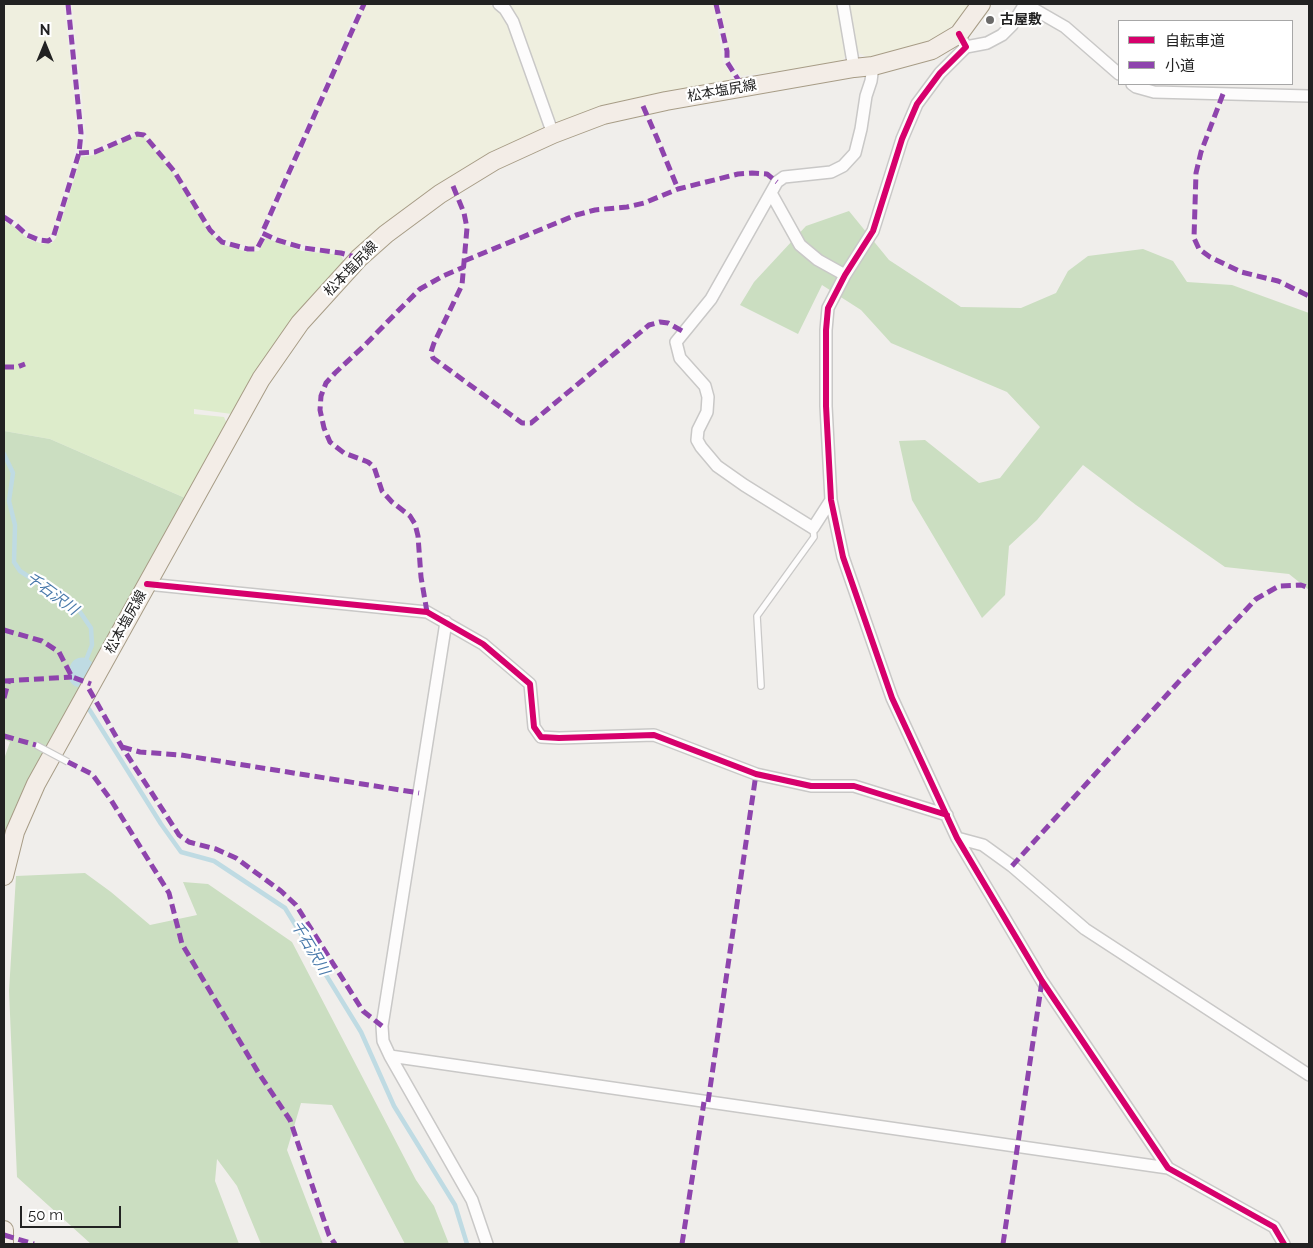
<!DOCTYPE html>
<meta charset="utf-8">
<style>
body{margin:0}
#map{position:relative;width:1313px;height:1248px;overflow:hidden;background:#f0eeeb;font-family:Raleway,"Noto Sans JP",sans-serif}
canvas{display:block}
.frame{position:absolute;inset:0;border:5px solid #222;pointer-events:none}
.legend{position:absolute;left:1118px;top:20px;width:175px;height:65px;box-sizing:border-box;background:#fff;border:1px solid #a7a7a7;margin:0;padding:6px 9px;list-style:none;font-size:15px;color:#222}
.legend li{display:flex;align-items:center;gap:10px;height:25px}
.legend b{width:25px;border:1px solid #a7a7a7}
.north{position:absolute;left:20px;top:20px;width:50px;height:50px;-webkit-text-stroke:4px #fff;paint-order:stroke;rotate:0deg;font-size:14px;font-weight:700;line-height:20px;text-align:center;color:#222}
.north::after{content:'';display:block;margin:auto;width:18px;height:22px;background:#222;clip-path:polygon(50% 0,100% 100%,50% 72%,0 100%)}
.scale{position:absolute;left:20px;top:1206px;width:101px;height:22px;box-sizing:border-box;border:2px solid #222;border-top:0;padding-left:6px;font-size:15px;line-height:18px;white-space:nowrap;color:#222;-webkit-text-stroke:4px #fff;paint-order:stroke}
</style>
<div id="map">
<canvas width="1313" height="1248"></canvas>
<div class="frame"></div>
<ul class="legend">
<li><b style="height:6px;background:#d6006c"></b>自転車道</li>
<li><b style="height:6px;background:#8e44ad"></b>小道</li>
</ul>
<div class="north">N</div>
<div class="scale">50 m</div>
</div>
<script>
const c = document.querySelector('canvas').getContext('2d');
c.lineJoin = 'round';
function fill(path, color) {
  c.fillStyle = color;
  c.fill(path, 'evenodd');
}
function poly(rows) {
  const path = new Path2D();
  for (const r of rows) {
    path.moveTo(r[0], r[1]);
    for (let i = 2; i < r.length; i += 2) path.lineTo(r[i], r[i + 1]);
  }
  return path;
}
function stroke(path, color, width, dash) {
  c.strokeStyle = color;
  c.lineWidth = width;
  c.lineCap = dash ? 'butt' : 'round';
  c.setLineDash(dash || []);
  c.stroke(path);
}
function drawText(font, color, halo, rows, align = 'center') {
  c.font = font + ' Raleway,"Noto Sans JP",sans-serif';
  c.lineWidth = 4.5;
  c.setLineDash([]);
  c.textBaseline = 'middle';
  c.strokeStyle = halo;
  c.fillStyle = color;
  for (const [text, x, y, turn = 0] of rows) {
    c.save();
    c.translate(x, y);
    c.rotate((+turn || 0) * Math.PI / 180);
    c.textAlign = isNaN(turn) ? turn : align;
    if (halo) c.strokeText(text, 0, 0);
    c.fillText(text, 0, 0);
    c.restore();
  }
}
const farmland = poly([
 [4,4,64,4,77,124,77,141,73,159,52,233,48,238,41,237,31,233,14,218,4,213],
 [72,4,359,4,258,235,261,237,256,247,235,243,221,236,212,228,175,168,145,133,138,131,131,133,91,150,83,150,86,136],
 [366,4,488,4,494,7,503,15,511,28,543,121,542,127,539,131,480,159,397,214,376,230,354,252,323,248,288,241,271,234,269,228],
 [506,4,714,4,723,62,731,75,731,79,728,83,686,88,647,97,563,122,558,122,553,119,513,11],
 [720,4,839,4,848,53,840,63,741,76,729,57],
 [848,4,971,4,959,20,939,36,904,50,867,57,857,52]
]);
const grass = poly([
 [136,135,145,138,174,174,207,228,221,244,247,252,259,251,266,238,302,251,341,255,344,262,232,414,194,409,194,414,224,417,227,424,185,498,50,439,4,431,4,221,12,225,28,239,43,244,52,243,56,238,81,157,94,155]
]);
const forest = poly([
 [849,211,889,260,961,307,1021,308,1056,293,1068,271,1088,256,1143,249,1173,261,1187,282,1232,285,1309,313,1309,590,1289,574,1225,567,1136,505,1083,465,1037,520,1009,546,1005,595,982,618,912,500,899,441,925,440,979,483,1000,478,1040,427,1007,392,891,343,861,310,822,285,798,334,740,305,754,282,806,226],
 [4,431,50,439,185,498,4,845,4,759,10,742,4,739,4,689,5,684,4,684],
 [85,873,111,892,150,925,197,915,183,882,208,884,292,942,416,1180,434,1206,449,1244,405,1244,332,1105,301,1103,287,1150,323,1244,261,1244,237,1186,217,1159,215,1181,239,1244,91,1244,17,1177,9,991,16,876]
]);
const stream = poly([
 [4,454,13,473,9,501,15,525,14,562,20,571,78,609,91,628,92,645,82,670],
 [89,709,161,824,181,852,214,861,285,908,361,1032,394,1106,455,1205,467,1244]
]);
const river = poly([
 [81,675,82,670]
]);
const lane = poly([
 [761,686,757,616,814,537,813,528]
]);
const street = poly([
 [499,4,505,9,513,22,553,134],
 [843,4,854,68],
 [1025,4,1065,27,1119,74],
 [959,34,966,47,940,73,917,104,902,139,873,231,845,275,828,308,826,330,826,406,831,500,843,557,892,698,957,838,1042,981,1168,1168,1274,1227,1284,1244],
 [966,47,987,43,1002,35,1012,25,1025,4],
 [1132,84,1136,87,1154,92,1309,96],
 [771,193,800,245,818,260,845,275],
 [831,500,813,528,744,485,717,466,701,447,697,440,698,430,707,412,708,397,705,386,680,358,676,342,711,299,777,182,784,177,831,172,843,166,855,153,861,129,866,96,871,81,873,66],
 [147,584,427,612,483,644,530,684,534,727,541,737,559,738,654,735,756,774,811,786,854,786,947,815],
 [446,622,382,1026,383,1041,390,1056,472,1200,487,1244],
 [957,838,983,845,1012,866,1085,929,1309,1075],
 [390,1056,1168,1168]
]);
const primary = poly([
 [4,876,15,832,36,784,261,379,300,323,359,258,386,234,440,194,494,161,553,134,603,115,666,101,854,68,873,66,932,50,959,34,981,4],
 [4,1230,4,1244]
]);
const laneBridge = poly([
 [36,745,68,762]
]);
const quiet = poly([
 [716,4,727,51,727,62,743,87],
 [1223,94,1201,152,1196,173,1194,238,1199,249,1210,257,1241,272,1278,281,1309,296],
 [643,106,657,138,678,189],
 [79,153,95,152,137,134,144,135,174,171,210,230,222,242,248,249,257,249,265,234],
 [453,186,464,213,467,228,462,285,451,308,434,343,431,352,433,358,522,423,531,423,649,325,660,322,668,323,684,332],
 [4,217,16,225,27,235,39,240,48,241,53,238,79,153,81,133,68,4],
 [359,258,341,253,304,248,277,240,262,233,364,4],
 [464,261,576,215,595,210,627,207,644,203,678,189,738,174,752,173,767,174,777,182],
 [4,367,17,367,25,364],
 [427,612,421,577,418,536,415,524,410,516,392,502,382,491,374,467,368,462,344,453,330,442,324,428,320,410,321,396,326,383,335,373,365,345,398,311,420,289,443,276,464,267],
 [4,630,42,641,59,652,72,677,91,684],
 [4,681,72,677],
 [89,689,122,747,179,835,189,842,216,849,236,858,281,891,296,905,363,1011,382,1026],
 [4,698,9,680],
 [4,736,36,745],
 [122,747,140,752,181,755,419,793],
 [68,762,92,774,111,800,169,893,182,944,258,1072,290,1120,329,1235,335,1244],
 [1012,866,1183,677,1256,599,1279,586,1301,585,1309,588],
 [708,1102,756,774],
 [4,1235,34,1244],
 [682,1244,704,1102],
 [1003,1244,1042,981]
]);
const cycleway = poly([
 [959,34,966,47,940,73,917,104,902,139,873,231,845,275,828,308,826,330,826,406,831,500,843,557,892,698,957,838,1042,981,1168,1168,1274,1227,1284,1244],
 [147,584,427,612,483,644,530,684,534,727,541,737,559,738,654,735,756,774,811,786,854,786,947,815]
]);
const markers = [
 [990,20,5,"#6a6968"]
];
const poiNames = [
 ["古屋敷",1000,20]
];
const streetNames = [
 ["松本塩尻線",722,91,-10],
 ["松本塩尻線",351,269,-46],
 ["松本塩尻線",126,622,-61]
];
const waterNames = [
 ["千石沢川",52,594,36],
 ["千石沢川",310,948,59]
];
fill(farmland, '#efefdf');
fill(grass, '#ddeccb');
fill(forest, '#cbdec1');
stroke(stream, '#bfdbe3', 4.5);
stroke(river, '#bfdbe3', 25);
stroke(lane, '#c9c8c7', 8);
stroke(street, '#c9c8c7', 14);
stroke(primary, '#a79c86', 20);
stroke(lane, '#fdfcfc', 5.5);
stroke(street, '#fdfcfc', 11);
stroke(primary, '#f3ede7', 18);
stroke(laneBridge, '#c9c8c7', 8, []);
stroke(laneBridge, '#fdfcfc', 5.5);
stroke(quiet, '#8e44ad', 5, [10, 5]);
stroke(cycleway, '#d6006c', 6);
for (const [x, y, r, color] of markers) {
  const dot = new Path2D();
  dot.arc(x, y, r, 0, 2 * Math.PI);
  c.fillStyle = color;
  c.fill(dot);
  stroke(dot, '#fff', 2);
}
drawText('bold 14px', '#222', '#fff', poiNames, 'left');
drawText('14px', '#222', '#fff', streetNames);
drawText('italic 15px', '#4a7aab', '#fff', waterNames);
</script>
